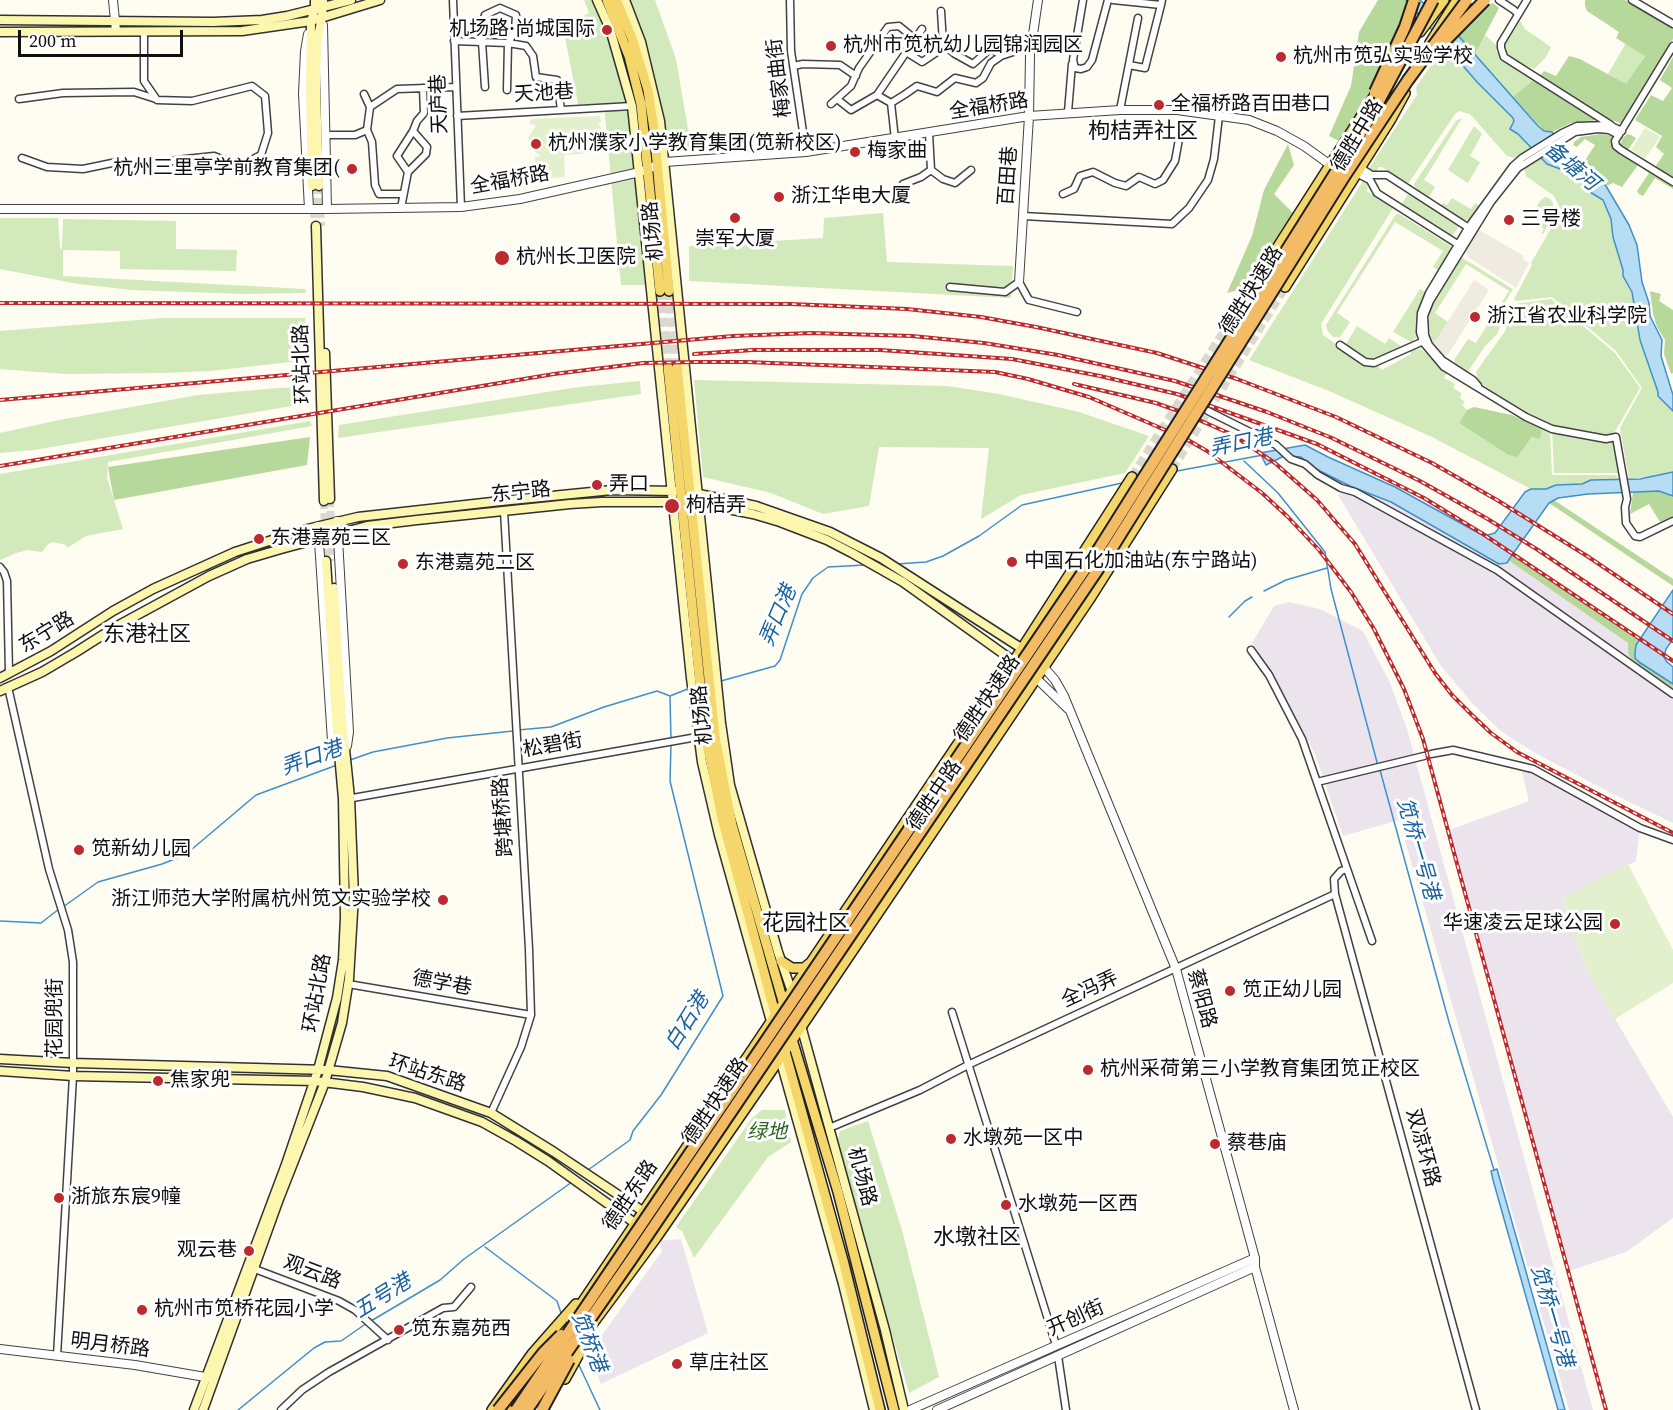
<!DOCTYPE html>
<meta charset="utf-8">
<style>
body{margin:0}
#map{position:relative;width:1673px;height:1410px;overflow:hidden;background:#fffcf1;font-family:"Source Serif 4",serif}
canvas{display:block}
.scale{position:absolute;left:18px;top:30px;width:165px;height:27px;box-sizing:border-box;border:3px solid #0f0f0f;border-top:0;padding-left:8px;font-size:18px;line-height:21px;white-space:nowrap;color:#0f0f0f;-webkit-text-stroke:4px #fff;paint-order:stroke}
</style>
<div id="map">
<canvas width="1673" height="1410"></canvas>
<div class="scale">200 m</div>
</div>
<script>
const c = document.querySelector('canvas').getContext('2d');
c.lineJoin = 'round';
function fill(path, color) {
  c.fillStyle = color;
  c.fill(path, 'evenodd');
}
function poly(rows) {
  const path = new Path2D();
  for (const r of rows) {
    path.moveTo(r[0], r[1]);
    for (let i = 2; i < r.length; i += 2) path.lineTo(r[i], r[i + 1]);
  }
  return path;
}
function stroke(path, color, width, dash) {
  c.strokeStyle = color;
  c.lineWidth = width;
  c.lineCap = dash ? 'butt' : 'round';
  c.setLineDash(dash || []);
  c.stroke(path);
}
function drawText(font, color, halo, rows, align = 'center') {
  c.font = font + ' "Source Serif 4","Noto Sans SC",serif';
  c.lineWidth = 6;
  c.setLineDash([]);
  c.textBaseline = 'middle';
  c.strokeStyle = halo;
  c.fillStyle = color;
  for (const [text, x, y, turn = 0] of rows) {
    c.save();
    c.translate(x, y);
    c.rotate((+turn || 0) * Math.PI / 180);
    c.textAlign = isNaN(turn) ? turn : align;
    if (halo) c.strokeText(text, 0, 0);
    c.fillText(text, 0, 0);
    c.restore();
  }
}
const industrial = poly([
 [1350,486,1391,502,1499,564,1508,560,1628,643,1628,653,1631,659,1673,689,1673,823,1611,793,1535,753,1502,732,1473,704,1441,666,1338,495],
 [1289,602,1320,609,1363,631,1390,683,1407,729,1593,1410,1569,1410,1399,820,1343,836,1315,754,1273,674,1252,643,1274,606],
 [1521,768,1640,828,1636,861,1563,899,1585,968,1673,1117,1673,1218,1626,1252,1569,1271,1449,830,1529,801],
 [681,1239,708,1333,601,1384,590,1355,593,1348,662,1251,659,1241]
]);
const green = poly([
 [584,0,655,0,676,59,691,147,641,158,648,285,621,285,604,104,578,104,563,27,589,13],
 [1520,21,1525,29,1551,47,1546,57,1534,69,1521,64,1507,55,1504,50,1505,44],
 [1485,35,1497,46,1496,51,1503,60,1533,80,1513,97,1475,54],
 [1626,43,1645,55,1626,85,1608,74],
 [1445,45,1477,82,1513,118,1514,121,1510,129,1518,134,1543,160,1572,172,1585,181,1590,192,1602,200,1607,209,1611,219,1613,237,1624,270,1623,276,1632,292,1640,340,1658,392,1658,396,1673,411,1673,472,1664,475,1629,479,1620,428,1642,388,1616,351,1552,297,1516,301,1514,299,1532,265,1531,263,1556,220,1559,212,1559,206,1554,196,1526,176,1524,168,1527,164,1521,156,1515,158,1507,156,1470,114,1459,111,1455,114,1408,184,1382,167,1379,167,1376,172,1369,168,1417,95,1416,87],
 [1462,118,1424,180,1435,187,1429,197,1416,190,1414,184,1456,121],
 [1474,126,1482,134,1470,156,1480,162,1468,183,1448,170],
 [1363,181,1368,184,1367,191,1393,208,1321,324,1323,335,1366,366,1378,366,1382,370,1411,354,1410,351,1421,349,1447,372,1444,378,1455,384,1453,388,1461,393,1460,398,1465,402,1462,405,1467,410,1459,423,1508,455,1526,444,1533,437,1540,438,1542,429,1550,433,1552,475,1616,475,1619,479,1591,480,1582,484,1556,485,1546,489,1531,489,1432,437,1329,391,1249,360],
 [1409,193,1459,225,1452,237,1401,205],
 [1545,197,1550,199,1553,203,1554,213,1543,234,1541,233,1544,229,1540,226,1543,220,1533,213,1540,201],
 [1452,198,1471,209,1475,203,1479,205,1469,220,1463,220,1441,206,1443,203,1447,205],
 [883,213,887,262,1013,266,1011,298,689,281,689,246,823,238,824,218],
 [1396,214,1399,214,1451,246,1452,249,1438,270,1433,267,1443,251,1395,222,1337,313,1350,322,1340,337,1333,337,1327,330,1326,325],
 [0,218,58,218,60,248,62,250,63,219,176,221,176,249,237,250,236,271,120,269,120,251,63,250,63,276,305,289,306,293,244,294,132,290,78,284,0,269],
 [1461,257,1513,289,1499,313,1500,327,1497,334,1485,346,1467,373,1456,365,1454,360,1468,339,1476,343,1509,291,1466,264,1435,313,1448,322,1434,344,1427,326,1431,304],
 [1420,289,1425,292,1417,318,1418,336,1411,342,1393,332],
 [1551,299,1615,353,1640,388,1613,435,1619,473,1554,473,1552,427,1527,416,1479,382,1476,372,1506,330,1506,321,1515,304],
 [163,318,305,318,308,360,210,371,162,373,65,374,0,369,0,331],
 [1357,326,1385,344,1389,338,1401,346,1374,359,1368,359,1346,344],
 [694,380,948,386,999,394,1079,412,1149,436,1125,473,1021,495,981,519,989,448,879,447,869,506,823,514,771,493,703,477],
 [640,381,641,394,338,438,339,425,579,387],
 [308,387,309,403,34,450,0,453,0,433,59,420,198,395,279,388],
 [310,421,312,426,108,462,107,478,123,529,86,536,67,548,66,545,53,542,48,544,42,552,28,550,16,553,0,560,0,474],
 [762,1110,785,1110,791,1142,768,1157,694,1258,682,1231,676,1227,752,1118],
 [868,1121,902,1230,939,1377,909,1393,836,1143,840,1131]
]);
const forest = poly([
 [1378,0,1406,0,1408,4,1396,41,1371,93,1339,141,1329,136,1351,86,1359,32],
 [1585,0,1625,0,1673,28,1673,39,1623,124,1606,118,1540,76,1544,71,1556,76,1569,56,1580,59,1626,84,1645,56,1616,38,1619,32,1587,11,1585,6],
 [1493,3,1499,8,1475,54,1456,33,1485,6],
 [1673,57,1673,180,1619,146,1623,138,1627,134,1631,135,1636,138,1628,150,1655,167,1664,154,1656,147,1662,136,1635,120,1651,95,1663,101,1672,88,1660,80],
 [1533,80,1599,120,1571,123,1552,132,1544,131,1513,97],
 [1601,134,1614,136,1612,140,1614,146,1673,185,1673,189,1655,178,1643,196,1639,194,1637,191,1649,173,1638,165,1622,187,1613,183,1606,186,1582,165,1595,145,1585,139,1577,147,1573,145,1574,142,1581,137],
 [1288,144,1294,165,1274,194,1293,213,1242,289,1227,293,1252,236,1264,190],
 [1650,291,1661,294,1659,301,1673,310,1673,373,1671,374,1664,354,1665,340,1657,327,1653,314],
 [1474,407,1512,415,1542,429,1540,439,1532,437,1517,457,1508,455,1459,423,1467,410],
 [310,437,307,465,114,500,108,467],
 [1659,491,1673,496,1673,517,1660,522,1649,504,1630,514,1633,492],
 [1554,500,1673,579,1673,586,1549,503],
 [1513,555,1639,641,1636,645,1636,658,1673,684,1673,689,1631,659,1628,653,1628,643,1508,560]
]);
const pitch = poly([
 [600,116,601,122,598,123,604,132,604,140,600,148,593,153,564,155,565,177,536,179,535,157,541,156,535,152,530,145,528,138,536,125,530,124,531,119],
 [1645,128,1660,137,1645,159,1631,150],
 [1628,864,1673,950,1673,983,1615,1019,1585,968,1563,898]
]);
const plaza = poly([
 [1479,230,1524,256,1523,259,1529,263,1516,288,1468,257,1465,248,1476,232],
 [1474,280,1489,290,1447,356,1444,356,1434,344]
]);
const water = poly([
 [1406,0,1420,0,1456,33,1538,126,1544,131,1552,132,1563,147,1566,155,1606,186,1629,225,1637,245,1642,282,1649,303,1650,316,1662,340,1661,356,1673,395,1673,411,1658,396,1658,392,1640,340,1632,292,1623,276,1623,270,1613,237,1611,219,1603,200,1590,192,1585,181,1579,176,1547,164,1518,134,1510,129,1514,121,1513,118,1477,82,1406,0],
 [1305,445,1328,457,1395,487,1484,536,1495,533,1525,492,1531,489,1546,489,1556,485,1582,484,1591,480,1640,479,1673,472,1673,496,1659,491,1588,494,1558,498,1549,503,1510,558,1507,563,1499,564,1391,502,1350,486,1316,469,1301,457,1284,456,1266,465,1260,453,1305,445],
 [1673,590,1673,639,1666,649,1664,657,1667,662,1673,667,1673,684,1639,662,1635,658,1635,653,1636,645,1673,590],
 [1497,1169,1565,1410,1558,1410,1493,1180,1491,1171,1497,1169]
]);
const stream = poly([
 [1244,461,1278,493,1325,552,1331,589,1378,766],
 [1177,471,1263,455],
 [897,564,926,562,943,556,979,536,1022,505,1122,483],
 [1264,591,1286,580,1327,568],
 [1229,617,1245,601,1252,597],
 [721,681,775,666,780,660,802,594,813,578,828,567,865,565],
 [670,697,671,741],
 [518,730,551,727,604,707,657,691,670,696,690,688],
 [350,760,373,752,447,738,513,731],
 [1380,770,1449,1022,1494,1170],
 [63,907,98,882,162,864,185,855,256,795,337,765],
 [0,921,41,923,59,909],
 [588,1170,630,1140,633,1131,661,1095,723,996,670,781,671,745],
 [485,1247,557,1301,561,1313],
 [371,1321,440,1280,464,1259,572,1182],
 [578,1363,600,1410],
 [238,1410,314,1348,325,1342,341,1341,367,1323]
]);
const secondaryTunnel = poly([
 [312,186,315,225],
 [319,186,321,226],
 [330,499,332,561],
 [324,501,326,558]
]);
const primaryTunnel = poly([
 [660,291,668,367],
 [669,291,677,367],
 [1172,469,1285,287],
 [1132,477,1261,273]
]);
const minor = poly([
 [453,0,461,207],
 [790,0,791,51,806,152],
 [1083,0,1073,60,1075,68,1081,69,1087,67,1092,60,1108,0],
 [1113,0,1161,5,1162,0],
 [1499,0,1514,10,1518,14],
 [1527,0,1501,43,1501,48,1504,57,1611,125],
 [1632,0,1673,24],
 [941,11,943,44],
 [454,41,508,43,526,46,533,56,536,77,557,80,561,110],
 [1673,46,1615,141,1616,146,1621,150,1673,182],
 [906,52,922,62,937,52,943,44,955,54,973,64,991,48,1001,56],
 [1129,65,1145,68,1161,5],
 [793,66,803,64,840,65,856,76],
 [485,87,481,27,485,15,500,8,516,15,515,31,508,43,507,90],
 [364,94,370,107],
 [877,95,891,103],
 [19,99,63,93,134,92,156,99],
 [837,99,851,110,877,95,922,29],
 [831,104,851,86,859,68,888,27,899,26,915,39],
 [1120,110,1138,18],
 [1068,112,1072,64],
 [457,116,632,106],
 [367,130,372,142,375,185,379,194,403,194],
 [1622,131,1609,125,1577,126,1562,133,1522,158,1513,166,1468,228,1429,293,1421,313,1420,332,1423,342,1444,367,1526,417,1552,429,1606,439,1616,437,1627,499,1625,507,1626,523,1635,536,1640,537,1673,521],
 [929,133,931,170],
 [325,135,355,135,367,130,370,107,397,89,456,87],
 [895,139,891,103,904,95,917,86,937,92,955,78,976,83,983,78,991,63,1001,56,1031,46],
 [22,158,47,167,83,169,112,163,148,168,176,160,214,156,240,166,261,155,268,133,265,96,252,86,192,101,157,100,144,81,144,31],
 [1362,164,1364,170,1372,175,1387,175,1472,230],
 [408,172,397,156,413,131],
 [1356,175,1358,174,1370,180,1377,193,1459,245],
 [903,184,921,177,931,170,943,179,955,183,971,170],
 [1063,194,1074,189,1080,176,1093,172,1115,183,1126,186,1139,177,1155,184,1163,180,1175,161,1179,139],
 [401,208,408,172,426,154,427,147,413,131,417,121,424,113,423,88],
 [1023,216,1172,224,1189,208,1208,180,1214,159,1219,116],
 [950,287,1005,292,1019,282,1029,300,1077,312],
 [1340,345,1365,362,1374,363,1426,340],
 [1478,386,1473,380,1442,360,1429,345,1425,335,1424,316,1430,301,1491,202,1518,168,1575,132,1598,129,1609,130,1619,135],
 [1208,411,1276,445,1291,459,1305,464,1318,475,1341,488,1355,492,1497,570,1673,694],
 [0,567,4,572,7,581,9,673],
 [1251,650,1269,675,1302,739,1372,941],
 [8,687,49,869,68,930,73,962,73,1076,57,1356],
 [1431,754,1453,750,1533,769,1640,828,1673,840],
 [1317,782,1424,756],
 [347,799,697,737],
 [1335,894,1476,1410],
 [348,984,531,1015],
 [952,1012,1056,1345],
 [491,1113,521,1047,531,1015,529,949,504,511],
 [829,1128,920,1090,970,1064,1335,894,1334,879,1341,871,1347,869],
 [252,1268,339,1301,355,1310,388,1340],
 [1058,1356,1066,1410],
 [281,1410,302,1390,329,1372,443,1308,454,1307,471,1287]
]);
const tertiary = poly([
 [113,0,116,31],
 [323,25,327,209],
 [308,34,305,51,303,94,309,209],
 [0,209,327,209,461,207,520,199,640,172,665,162,806,152,1029,116,1120,110,1177,110,1249,120,1277,131,1304,146,1329,164],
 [1019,282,1029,116,1030,55,1038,0],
 [337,521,349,732,347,746],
 [318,526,332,741,338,753],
 [1041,664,1055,680,1064,696,1176,969,1255,1258,1255,1267,1294,1410],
 [1036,678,1068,709],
 [0,1349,135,1365,211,1378],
 [910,1410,1255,1258],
 [937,1410,1255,1267]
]);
const secondary = poly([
 [597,0,610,29,632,106,691,678,702,762,719,835,772,1025],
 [625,0,641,42,660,121,721,723,730,785,778,952,793,995],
 [0,20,213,22,262,20,287,16,351,0],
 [0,32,242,31,311,21,380,0],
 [312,186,310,90,311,21,315,9,315,0],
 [319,186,316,89,317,41,322,17,323,0],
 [316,226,324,501],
 [325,353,330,499],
 [694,493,756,506,830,532,881,558,1021,648],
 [697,503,753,514,780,522,827,540,852,553,903,582,1019,665],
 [0,678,51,651,113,611,153,589,235,552,303,530,358,517,501,501,612,490,676,491],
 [0,691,42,672,76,652,117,626,209,576,247,559,281,549,367,526,417,520,570,504,602,502,678,502],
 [800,1022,885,1330,904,1410],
 [779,1055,843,1284,874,1410],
 [0,1059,73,1063,328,1070,387,1076,491,1113,554,1152,647,1214],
 [0,1071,73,1076,315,1081,363,1087,415,1098,482,1122,516,1141,548,1161,639,1226],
 [194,1410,285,1167,318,1070,337,998,343,960,345,917,343,799,336,719,326,561],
 [203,1410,279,1199,325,1082,342,1023,349,979,354,896,350,798,342,720,334,588]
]);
const primary = poly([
 [607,0,629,56,641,104,660,291],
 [616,0,632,38,648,90,654,129,669,291],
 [1420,32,1444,0],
 [1430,43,1457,0],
 [1261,273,1380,87],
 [1285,287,1391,119,1405,93],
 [668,367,705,733,722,818,776,1017],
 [677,367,715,737,732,825,784,1005],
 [781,961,792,968,804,968,810,963],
 [791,1036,838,1192,894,1410],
 [784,1048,844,1264,880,1410],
 [571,1319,1019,653,1132,477],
 [582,1338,656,1238,785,1051,1089,600,1172,469],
 [565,1379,589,1336],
 [492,1410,532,1354,576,1304]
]);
const trunk = poly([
 [506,1410,528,1384]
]);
const rail = poly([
 [0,303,791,304,907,309,981,317,1036,327,1157,353,1237,379,1336,417,1432,463,1497,500,1587,556,1673,614],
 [694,354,753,350,880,350,1012,359,1100,376,1177,394,1317,444,1424,498,1483,534,1673,661],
 [1074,384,1156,403,1181,412,1233,435,1275,463,1317,500,1355,544,1435,673,1452,695,1472,715,1491,733,1517,752,1673,833],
 [0,400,733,336,811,333,912,336,984,343,1058,355,1175,381,1267,412,1332,438,1420,481,1486,518,1538,550,1673,641],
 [0,466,554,374,643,363,696,362,747,362,995,372,1028,379,1089,397,1186,439,1207,451,1262,493,1287,516,1319,550,1351,592,1374,629,1404,689,1423,739,1606,1410]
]);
const trunkBridge = poly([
 [1439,47,1485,0],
 [1375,92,1405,27,1414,0],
 [498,1410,543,1353,561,1335],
 [516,1410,1100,547,1371,116,1433,0],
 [527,1410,631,1260,1107,556,1342,180,1408,80,1467,0],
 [542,1410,569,1360]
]);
const markers = [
 [607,30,6,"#bc292e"],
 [831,46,6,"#bc292e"],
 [1281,57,6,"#bc292e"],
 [1159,105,6,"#bc292e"],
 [536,144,6,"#bc292e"],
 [855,152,6,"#bc292e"],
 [352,169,6,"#bc292e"],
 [779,197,6,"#bc292e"],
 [735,218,6,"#bc292e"],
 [1509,220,6,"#bc292e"],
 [502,258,8,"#bc292e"],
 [1475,317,6,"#bc292e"],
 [597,485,6,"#bc292e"],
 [672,506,8,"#bc292e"],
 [259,539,6,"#bc292e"],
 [1012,562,6,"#bc292e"],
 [403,564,6,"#bc292e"],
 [79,850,6,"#bc292e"],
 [443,900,6,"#bc292e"],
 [1615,924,6,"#bc292e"],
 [1230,991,6,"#bc292e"],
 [1088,1070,6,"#bc292e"],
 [158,1081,6,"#bc292e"],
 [951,1139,6,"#bc292e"],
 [1215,1144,6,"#bc292e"],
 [59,1198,6,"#bc292e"],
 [1006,1205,6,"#bc292e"],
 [249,1251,6,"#bc292e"],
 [142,1310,6,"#bc292e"],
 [399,1330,6,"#bc292e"],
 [677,1364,6,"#bc292e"]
];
const poiNames = [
 ["机场路·尚城国际",595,30,"right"],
 ["杭州市笕杭幼儿园锦润园区",843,46],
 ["杭州市笕弘实验学校",1293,57],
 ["全福桥路百田巷口",1171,105],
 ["杭州濮家小学教育集团(笕新校区)",548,144],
 ["梅家曲",867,152],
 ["杭州三里亭学前教育集团(",340,169,"right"],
 ["浙江华电大厦",791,197],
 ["三号楼",1521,220],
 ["崇军大厦",735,240,"center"],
 ["杭州长卫医院",516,258],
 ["浙江省农业科学院",1487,317],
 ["弄口",609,485],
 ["枸桔弄",686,506],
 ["东港嘉苑三区",271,539],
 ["中国石化加油站(东宁路站)",1024,562],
 ["东港嘉苑二区",415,564],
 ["笕新幼儿园",91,850],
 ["浙江师范大学附属杭州笕文实验学校",431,900,"right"],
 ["华速凌云足球公园",1603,924,"right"],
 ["笕正幼儿园",1242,991],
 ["杭州采荷第三小学教育集团笕正校区",1100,1070],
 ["焦家兜",170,1081],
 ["水墩苑一区中",963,1139],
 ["蔡巷庙",1227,1144],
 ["浙旅东宸9幢",71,1198],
 ["水墩苑一区西",1018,1205],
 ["观云巷",237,1251,"right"],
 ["杭州市笕桥花园小学",154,1310],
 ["笕东嘉苑西",411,1330],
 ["草庄社区",689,1364]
];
const streetNames = [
 ["梅家曲街",780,78,-97],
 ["天池巷",544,94,-3],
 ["天庐巷",440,104,-92],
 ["全福桥路",989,107,-9],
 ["德胜中路",1358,136,-59],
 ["百田巷",1009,176,-86],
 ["全福桥路",510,181,-10],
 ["机场路",654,231,-96],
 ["德胜快速路",1252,291,-58],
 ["环站北路",303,364,-92],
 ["东宁路",521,493,-6],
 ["东宁路",47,633,-31],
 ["德胜快速路",988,699,-56],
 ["机场路",703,715,-96],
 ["松碧街",553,746,-10],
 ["德胜中路",935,796,-56],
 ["跨塘桥路",504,817,-94],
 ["德学巷",442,984,10],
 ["全冯弄",1090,990,-25],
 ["环站北路",318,993,-80],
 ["蔡阳路",1201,999,75],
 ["花园兜街",56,1018,-90],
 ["环站东路",427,1074,18],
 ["德胜快速路",716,1102,-56],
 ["双凉环路",1422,1148,75],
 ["机场路",861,1177,75],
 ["德胜东路",631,1196,-56],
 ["观云路",312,1273,21],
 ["开创街",1076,1319,-24],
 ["明月桥路",110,1346,7]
];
const parkNames = [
 ["绿地",767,1133]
];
const waterNames = [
 ["备塘河",1571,167,40],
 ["弄口港",1241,444,-12],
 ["弄口港",779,616,-67],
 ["弄口港",312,759,-20],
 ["笕桥一号港",1417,849,74],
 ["白石港",688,1022,-58],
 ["五号港",383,1297,-32],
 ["笕桥一号港",1551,1316,74],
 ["笕桥港",588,1342,69]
];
const quarterNames = [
 ["枸桔弄社区",1143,132],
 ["东港社区",147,635],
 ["花园社区",806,924],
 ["水墩社区",977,1238]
];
fill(industrial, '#ece4ed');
fill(green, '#d2e9bb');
fill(forest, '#b6d99b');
fill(pitch, '#e3f0cd');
fill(plaza, '#efebe0');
fill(water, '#b7ddf5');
stroke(water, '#4090ca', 1.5);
stroke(stream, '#4090ca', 1.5);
stroke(secondaryTunnel, '#dbd8cf', 8, [8, 4]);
stroke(primaryTunnel, '#dbd8cf', 9, [9, 4.5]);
stroke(minor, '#424242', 9);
stroke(tertiary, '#424242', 10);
stroke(secondary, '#313131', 11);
stroke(primary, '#202020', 12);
stroke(trunk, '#202020', 14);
stroke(minor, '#fff', 6);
stroke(tertiary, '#fff', 8);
stroke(secondary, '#fdf6ae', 8);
stroke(primary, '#f5d66b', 9);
stroke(trunk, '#f3bc64', 10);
stroke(rail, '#bc292e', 4);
stroke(rail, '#fff', 1.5, [4.5]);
stroke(trunkBridge, '#202020', 14, []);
stroke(trunkBridge, '#f3bc64', 10);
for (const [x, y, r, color] of markers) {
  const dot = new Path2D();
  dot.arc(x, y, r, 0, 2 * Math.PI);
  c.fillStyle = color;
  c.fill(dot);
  stroke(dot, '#fff', 2);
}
drawText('20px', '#0f0f0f', '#fff', poiNames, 'left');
drawText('20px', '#0f0f0f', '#fff', streetNames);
drawText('italic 20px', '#2d6620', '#fff', parkNames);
drawText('italic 21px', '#1a629f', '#fff', waterNames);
drawText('22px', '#0f0f0f', '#fff', quarterNames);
</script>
